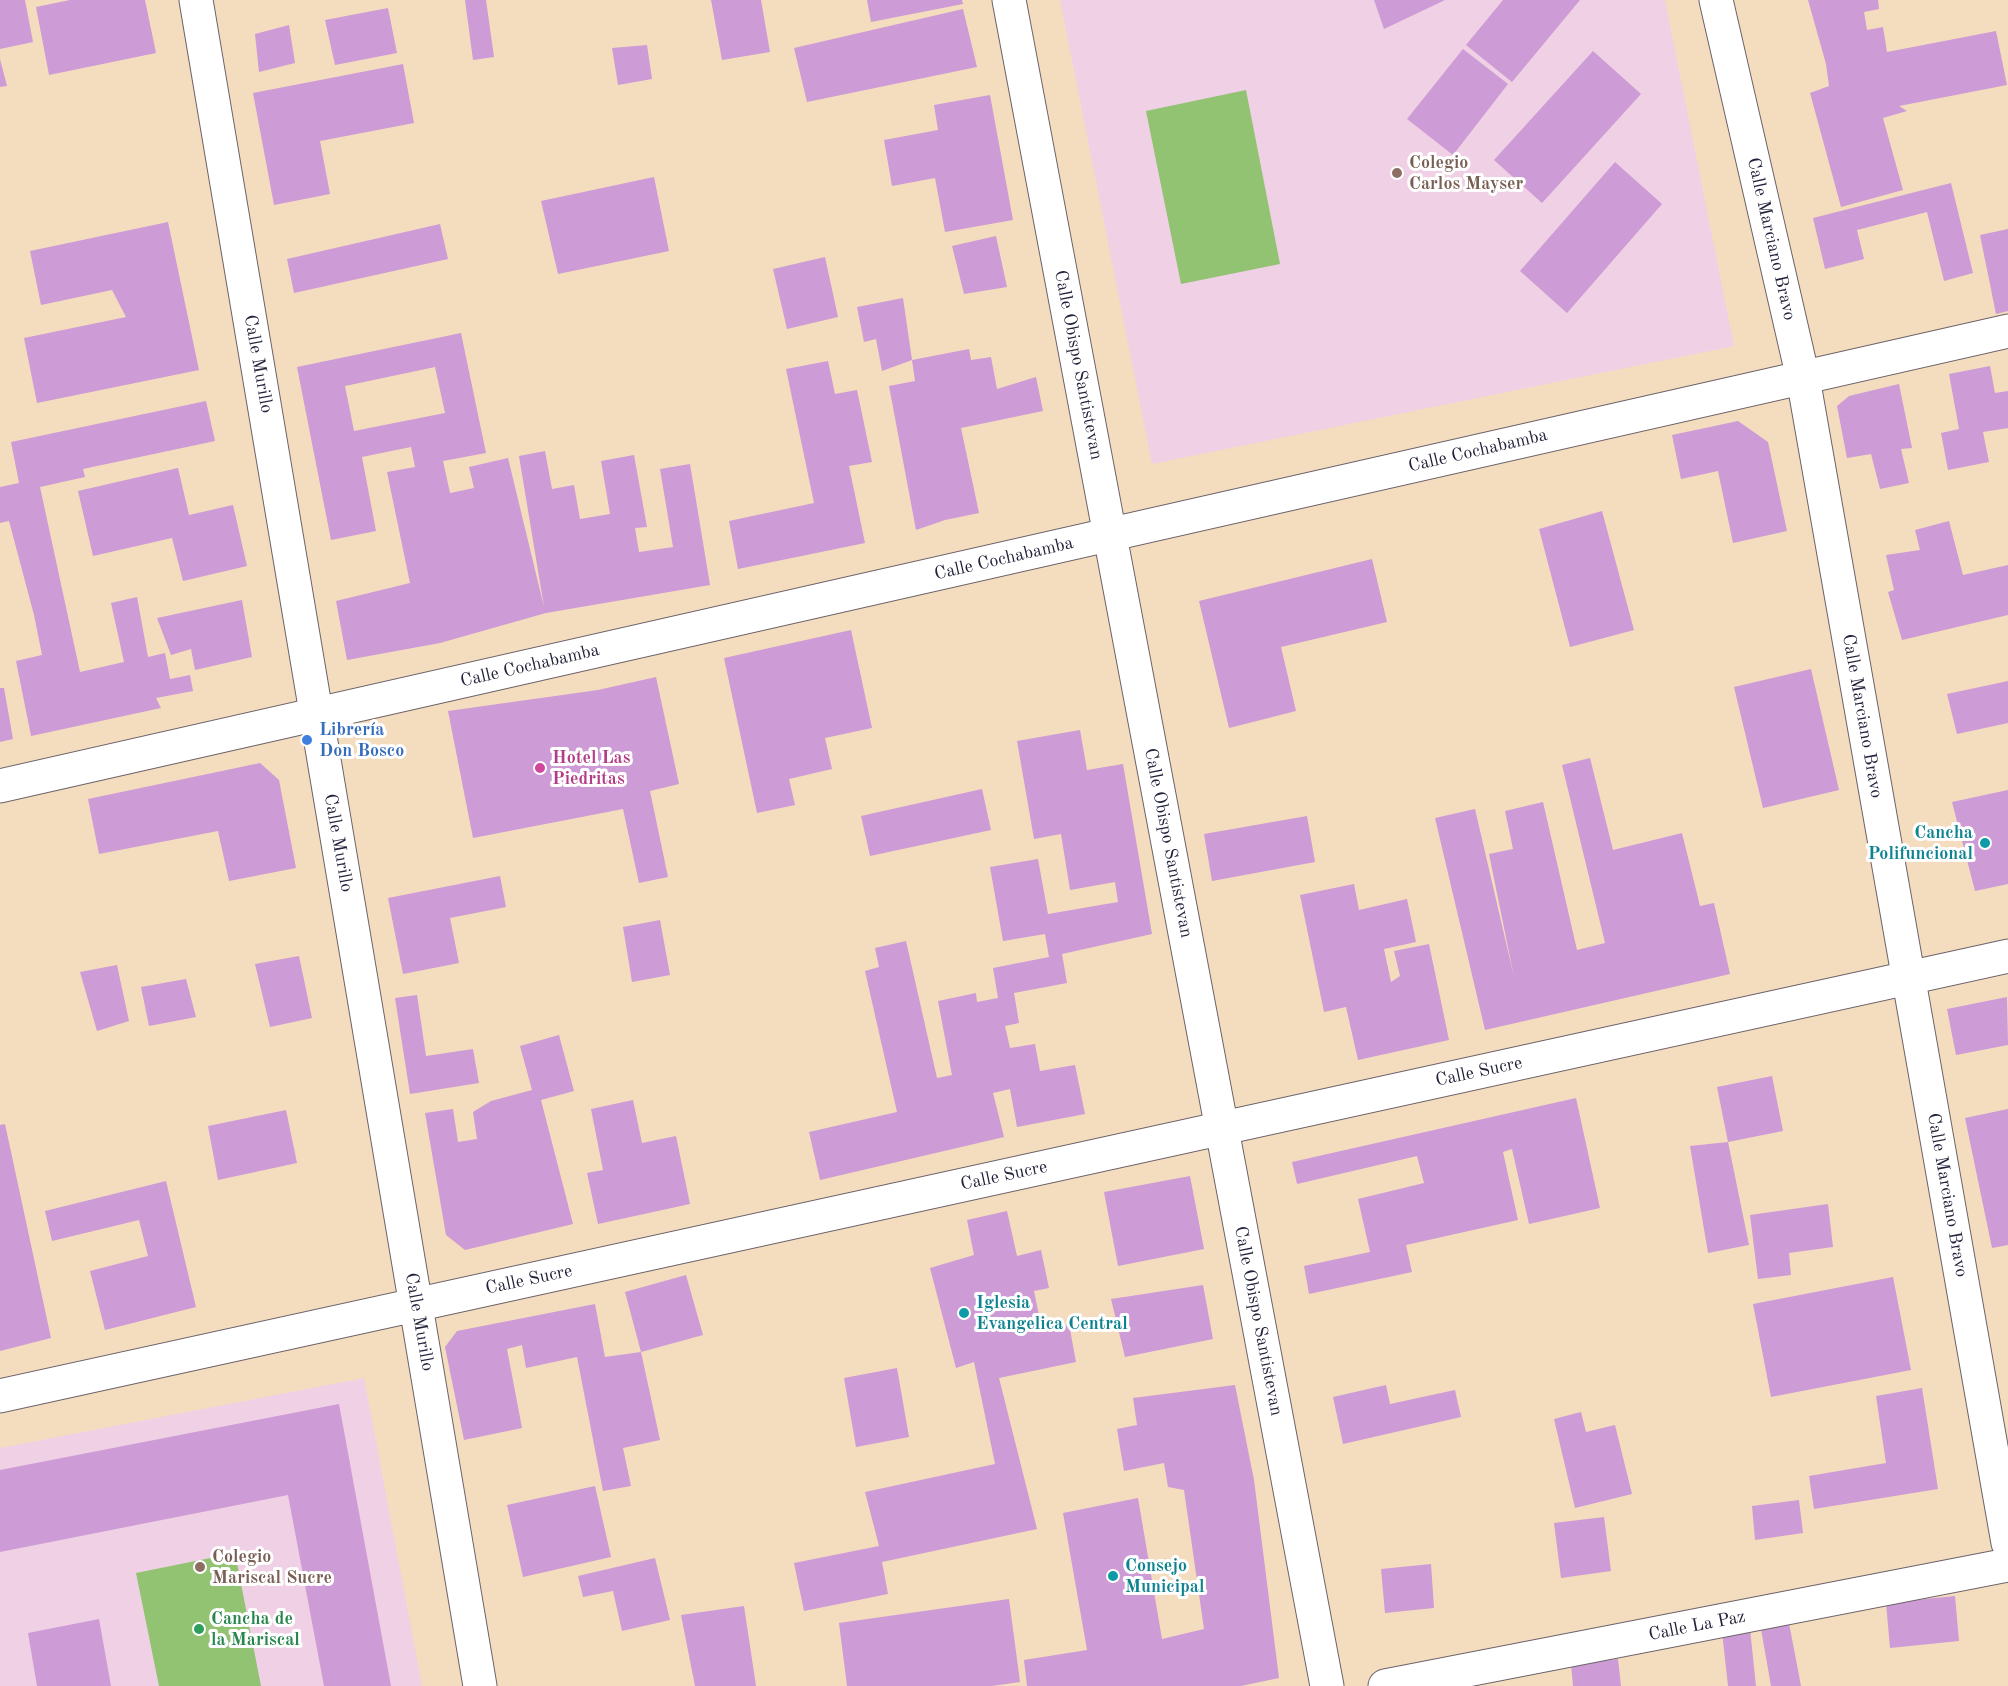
<!DOCTYPE html>
<meta charset="utf-8">
<style>
body{margin:0}
canvas{display:block;background:#f4dcbf}
</style>
<canvas width="2008" height="1686"></canvas>
<script>
const c = document.querySelector('canvas').getContext('2d');
c.lineJoin = 'round';
function fill(path, color) {
  c.fillStyle = color;
  c.fill(path, 'evenodd');
}
function poly(rows) {
  const path = new Path2D();
  for (const r of rows) {
    path.moveTo(r[0], r[1]);
    for (let i = 2; i < r.length; i += 2) path.lineTo(r[i], r[i + 1]);
  }
  return path;
}
function stroke(path, color, width, dash) {
  c.strokeStyle = color;
  c.lineWidth = width;
  c.lineCap = dash ? 'butt' : 'round';
  c.setLineDash(dash || []);
  c.stroke(path);
}
function drawText(font, color, halo, rows, align = 'center') {
  c.font = font + ' "Old Standard TT",serif';
  c.lineWidth = 6;
  c.setLineDash([]);
  c.textBaseline = 'middle';
  c.strokeStyle = halo;
  c.fillStyle = color;
  for (const [text, x, y, turn = 0] of rows) {
    c.save();
    c.translate(x, y);
    c.rotate((+turn || 0) * Math.PI / 180);
    c.textAlign = isNaN(turn) ? turn : align;
    if (halo) c.strokeText(text, 0, 0);
    c.fillText(text, 0, 0);
    c.restore();
  }
}
const built = poly([
 [1060,0,1665,0,1734,346,1152,464],
 [364,1378,422,1686,0,1686,0,1448]
]);
const green = poly([
 [1246,90,1280,264,1181,284,1146,111],
 [235,1553,261,1686,159,1686,136,1573]
]);
const building = poly([
 [0,0,25,0,33,42,0,49],
 [70,0,145,0,156,53,49,75,36,7],
 [465,0,486,0,494,57,473,60],
 [711,0,761,0,770,52,722,60],
 [867,0,962,0,963,4,871,22],
 [1374,0,1445,0,1384,29],
 [1503,0,1580,0,1512,82,1466,45],
 [1808,0,1878,0,1879,9,1864,12,1867,30,1883,27,1887,52,1996,31,2007,85,1899,106,1907,111,1883,118,1903,190,1841,207,1810,93,1829,86,1826,64],
 [388,8,397,53,335,65,325,20],
 [963,9,977,67,807,102,794,48],
 [289,25,295,63,259,72,255,34],
 [647,45,652,79,618,85,612,48],
 [1463,49,1508,84,1453,155,1407,119],
 [1593,51,1641,94,1542,203,1494,160],
 [0,59,7,86,0,87],
 [403,64,414,123,320,141,330,194,274,205,253,93],
 [990,95,1013,220,945,232,935,178,892,186,884,140,938,130,934,105],
 [1615,162,1662,204,1567,313,1520,271],
 [654,177,669,251,558,274,541,201],
 [1951,183,1973,273,1944,281,1927,212,1857,230,1864,259,1825,269,1813,218],
 [168,222,199,370,37,403,24,338,126,317,112,290,41,305,30,251],
 [440,224,448,259,294,293,287,259],
 [2008,229,2008,311,1996,314,1980,235],
 [996,236,1007,287,964,294,952,246],
 [825,257,838,317,787,329,773,269],
 [903,298,912,360,882,371,876,339,864,342,857,307],
 [461,333,486,453,443,461,450,493,474,488,469,467,508,458,544,607,519,456,545,451,552,489,574,485,580,519,610,514,601,461,634,455,647,527,635,528,639,552,673,547,660,469,690,464,710,585,546,613,440,643,347,660,336,601,410,583,387,472,415,467,411,447,362,457,376,531,331,540,297,367],
 [435,367,445,413,354,431,345,386],
 [969,349,971,360,991,357,997,389,1036,377,1043,411,961,428,979,513,945,520,916,530,889,386,915,381,912,360],
 [828,361,835,394,857,390,872,462,849,466,865,543,738,569,729,521,814,503,786,369],
 [1990,366,1995,393,2008,391,2008,428,1983,432,1989,462,1948,470,1941,433,1959,429,1949,374],
 [1899,384,1912,448,1901,449,1909,483,1880,489,1871,454,1847,458,1837,406,1849,396],
 [206,401,215,441,83,469,85,477,40,487,80,672,124,662,111,603,137,597,148,657,165,653,170,679,190,675,193,691,156,698,161,708,31,736,16,661,42,655,34,615,9,521,0,523,0,487,19,483,11,442],
 [1738,421,1768,442,1787,531,1733,543,1718,471,1681,479,1672,435],
 [178,468,189,515,233,505,247,566,183,581,172,538,93,556,78,491],
 [1602,511,1634,630,1570,647,1539,529],
 [1949,521,1963,575,2008,565,2008,615,1902,640,1888,592,1894,590,1886,555,1920,550,1915,530],
 [1372,559,1387,622,1281,647,1296,711,1229,728,1199,601],
 [242,600,252,657,195,670,191,649,171,655,157,618],
 [851,630,872,728,825,738,832,769,789,779,795,805,757,813,724,658],
 [1811,669,1839,790,1763,808,1734,687],
 [656,677,679,784,650,791,668,877,639,883,623,809,473,838,448,711,598,690],
 [2008,681,2008,723,1957,734,1947,694],
 [0,688,4,688,13,739,0,742],
 [1080,730,1087,770,1123,764,1152,934,1062,954,1067,983,1014,993,1019,1023,1005,1026,1010,1048,1035,1044,1040,1071,1075,1065,1085,1114,1017,1127,1010,1089,993,1093,1004,1137,820,1180,809,1132,897,1112,865,971,879,967,875,948,906,941,937,1078,952,1075,938,1001,976,993,977,1002,998,998,993,968,1049,957,1045,934,1003,941,990,867,1038,859,1048,914,1118,902,1115,882,1070,890,1061,834,1034,839,1017,741],
 [1590,758,1613,850,1682,833,1700,906,1714,903,1730,974,1485,1030,1435,818,1475,809,1514,977,1489,854,1513,849,1505,811,1543,802,1577,950,1605,943,1562,765],
 [260,763,279,780,296,868,229,881,218,831,99,854,88,799],
 [982,789,991,830,870,856,861,816],
 [2008,790,2008,884,1975,891,1952,802],
 [1307,816,1315,862,1212,881,1204,834],
 [500,876,506,907,450,918,459,963,403,974,388,898],
 [1354,884,1359,910,1407,899,1416,942,1384,949,1391,982,1400,976,1394,951,1429,944,1449,1040,1358,1060,1346,1007,1324,1012,1300,895],
 [660,920,670,975,632,982,623,927],
 [299,956,312,1018,270,1027,255,964],
 [117,965,129,1021,97,1031,80,972],
 [186,979,196,1017,149,1026,141,987],
 [417,995,426,1056,473,1049,479,1083,410,1094,395,998],
 [2007,997,2008,1045,1956,1055,1947,1009],
 [559,1035,574,1091,541,1100,573,1224,465,1250,446,1235,425,1113,453,1109,458,1142,477,1139,473,1112,491,1101,532,1090,520,1046],
 [1772,1076,1783,1131,1728,1142,1749,1245,1708,1253,1690,1146,1728,1142,1717,1087],
 [1576,1098,1600,1208,1529,1224,1512,1149,1503,1152,1518,1220,1406,1245,1412,1272,1309,1294,1304,1266,1370,1252,1358,1199,1424,1183,1417,1156,1297,1184,1292,1162],
 [633,1100,642,1143,676,1136,690,1204,598,1224,587,1173,603,1170,591,1109],
 [2008,1109,2008,1245,1992,1248,1965,1118],
 [286,1110,297,1163,218,1180,208,1126],
 [5,1124,51,1338,0,1351,0,1125],
 [1190,1176,1204,1249,1118,1266,1104,1192],
 [166,1181,196,1307,105,1330,90,1271,148,1256,139,1220,52,1241,45,1211],
 [1828,1204,1833,1247,1789,1253,1791,1275,1758,1279,1750,1215],
 [1007,1211,1017,1256,1041,1250,1049,1288,1034,1291,1042,1330,1069,1324,1076,1362,999,1378,1037,1529,882,1562,888,1594,804,1611,794,1563,879,1546,865,1492,995,1464,974,1362,956,1368,930,1268,974,1255,967,1220],
 [686,1275,703,1335,641,1352,625,1292],
 [1893,1277,1911,1370,1771,1397,1753,1304],
 [1203,1285,1213,1339,1125,1357,1111,1299],
 [595,1304,605,1357,641,1352,660,1440,623,1448,631,1486,603,1491,577,1357,526,1368,522,1345,507,1349,522,1428,464,1440,445,1347,457,1331],
 [897,1368,909,1437,856,1447,844,1378],
 [1235,1385,1254,1480,1279,1678,1241,1686,1027,1686,1024,1660,1087,1650,1063,1513,1138,1498,1162,1639,1204,1629,1184,1490,1168,1487,1164,1463,1124,1471,1117,1429,1137,1425,1133,1398],
 [1386,1385,1390,1404,1455,1390,1461,1417,1343,1444,1333,1397],
 [1922,1388,1938,1489,1814,1509,1809,1476,1886,1463,1876,1396],
 [339,1404,391,1686,324,1686,288,1495,0,1552,0,1470],
 [1581,1412,1586,1432,1615,1425,1632,1494,1575,1508,1554,1419],
 [595,1486,611,1557,523,1577,507,1505],
 [1799,1500,1803,1533,1755,1540,1752,1506],
 [1604,1517,1611,1571,1561,1578,1554,1523],
 [655,1558,670,1620,622,1631,613,1591,583,1597,578,1576],
 [1431,1564,1434,1608,1385,1613,1381,1569],
 [1955,1596,1959,1641,1890,1648,1886,1603],
 [1009,1599,1020,1682,992,1686,847,1686,839,1623],
 [744,1606,756,1686,695,1686,681,1615],
 [99,1619,111,1686,37,1686,28,1633],
 [1789,1623,1801,1686,1771,1686,1761,1629],
 [1750,1629,1756,1686,1728,1686,1722,1632],
 [1618,1659,1621,1686,1573,1686,1571,1664]
]);
const minor = poly([
 [196,0,480,1686],
 [1009,0,1327,1686],
 [1716,0,1803,378,2008,1543],
 [0,786,2008,331],
 [0,1396,2008,956],
 [1385,1686,2008,1565]
]);
const markers = [
 [1397,173,6,"#8d6e63"],
 [307,740,6,"#3f7fe0"],
 [540,768,6,"#d1479c"],
 [1985,843,6,"#0f9aa8"],
 [964,1313,6,"#0f9aa8"],
 [200,1567,6,"#8d6e63"],
 [1113,1576,6,"#0f9aa8"],
 [199,1629,6,"#2e9e5b"]
];
const educationNames = [
 ["Colegio",1409,163],
 ["Carlos Mayser",1409,184],
 ["Colegio",212,1557],
 ["Mariscal Sucre",212,1578]
];
const streetNames = [
 ["Calle Marciano Bravo",1771,239,77],
 ["Calle Murillo",258,364,80],
 ["Calle Obispo Santistevan",1078,365,79],
 ["Calle Cochabamba",1478,451,-13],
 ["Calle Cochabamba",1004,559,-13],
 ["Calle Cochabamba",530,666,-13],
 ["Calle Marciano Bravo",1862,716,80],
 ["Calle Murillo",338,843,80],
 ["Calle Obispo Santistevan",1168,843,79],
 ["Calle Sucre",1479,1072,-12],
 ["Calle Sucre",1004,1176,-12],
 ["Calle Marciano Bravo",1947,1195,80],
 ["Calle Sucre",529,1280,-12],
 ["Calle Obispo Santistevan",1258,1321,79],
 ["Calle Murillo",419,1322,80],
 ["Calle La Paz",1697,1626,-11]
];
const shopNames = [
 ["Librería",319,730],
 ["Don Bosco",319,751]
];
const hotelNames = [
 ["Hotel Las",552,758],
 ["Piedritas",552,779]
];
const cultureNames = [
 ["Cancha",1973,833,"right"],
 ["Polifuncional",1973,854,"right"],
 ["Iglesia",976,1303],
 ["Evangelica Central",976,1324],
 ["Consejo",1125,1566],
 ["Municipal",1125,1587]
];
const leisureNames = [
 ["Cancha de",211,1619],
 ["la Mariscal",211,1640]
];
fill(built, '#f0d0e4');
fill(green, '#91c373');
fill(building, '#cd9bd5');
stroke(minor, '#6c6369', 35);
stroke(minor, '#fff', 33);
for (const [x, y, r, color] of markers) {
  const dot = new Path2D();
  dot.arc(x, y, r, 0, 2 * Math.PI);
  c.fillStyle = color;
  c.fill(dot);
  stroke(dot, '#fff', 2);
}
drawText('bold 18px', '#785e54', '#fff', educationNames, 'left');
drawText('18px', '#22223b', '#fff', streetNames);
drawText('bold 18px', '#366cbe', '#fff', shopNames, 'left');
drawText('bold 18px', '#b23c85', '#fff', hotelNames, 'left');
drawText('bold 18px', '#0d838f', '#fff', cultureNames, 'left');
drawText('bold 18px', '#27864d', '#fff', leisureNames, 'left');
</script>
